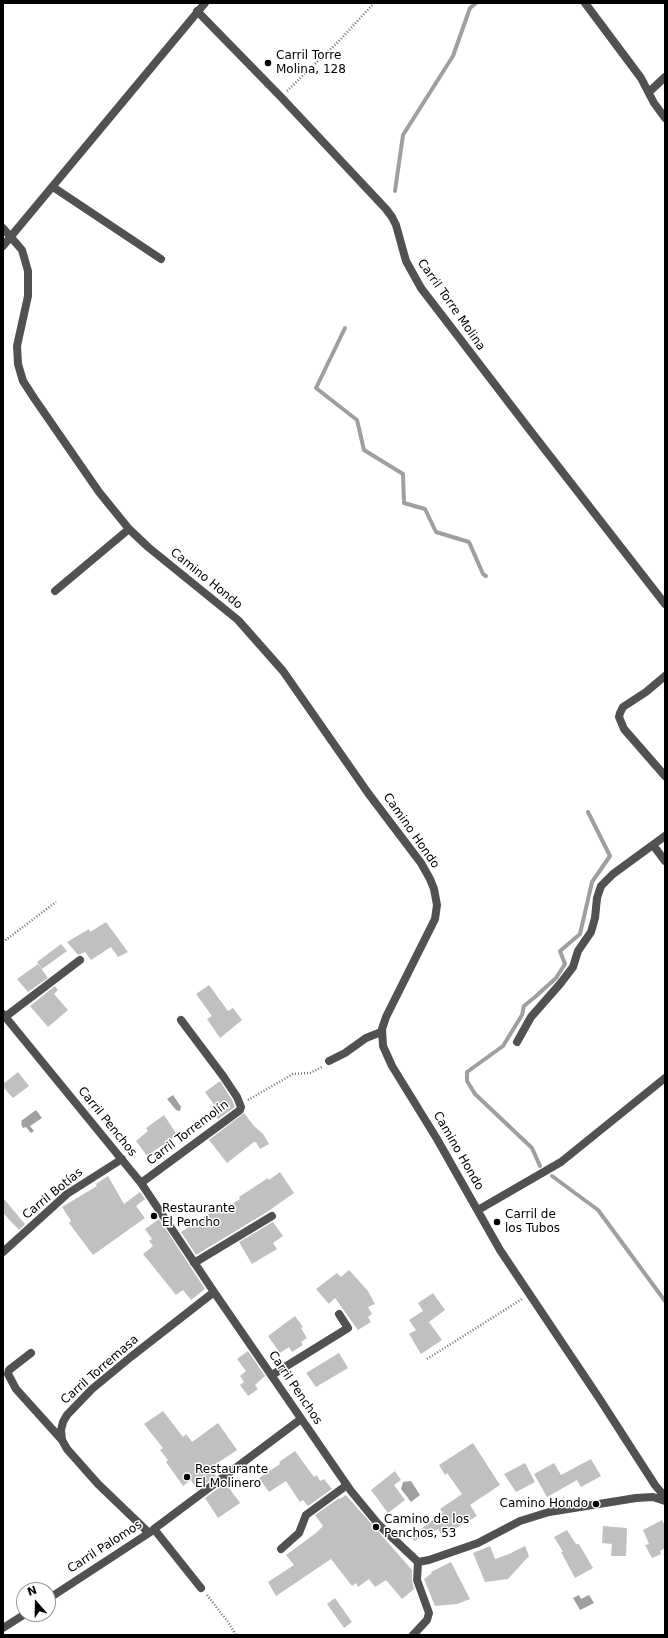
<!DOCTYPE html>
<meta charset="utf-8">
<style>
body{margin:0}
#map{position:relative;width:668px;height:1638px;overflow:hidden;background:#fff;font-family:"DejaVu Sans",sans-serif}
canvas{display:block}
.frame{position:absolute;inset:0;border:4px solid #000;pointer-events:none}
.north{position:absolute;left:16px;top:1582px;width:40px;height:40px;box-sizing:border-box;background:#fff;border:1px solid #999;border-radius:50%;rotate:340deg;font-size:11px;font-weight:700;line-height:16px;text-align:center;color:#000}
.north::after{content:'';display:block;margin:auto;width:14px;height:18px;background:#000;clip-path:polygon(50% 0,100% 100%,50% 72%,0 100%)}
</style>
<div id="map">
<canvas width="668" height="1638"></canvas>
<div class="frame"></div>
<div class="north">N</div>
</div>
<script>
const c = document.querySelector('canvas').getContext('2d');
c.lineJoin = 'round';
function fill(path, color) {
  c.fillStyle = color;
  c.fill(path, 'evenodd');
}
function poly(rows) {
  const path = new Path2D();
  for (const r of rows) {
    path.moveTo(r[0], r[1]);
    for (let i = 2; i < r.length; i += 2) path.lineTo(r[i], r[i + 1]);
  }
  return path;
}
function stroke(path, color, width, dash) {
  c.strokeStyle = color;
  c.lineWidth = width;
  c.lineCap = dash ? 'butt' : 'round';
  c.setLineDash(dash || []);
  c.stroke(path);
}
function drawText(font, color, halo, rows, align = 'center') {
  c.font = font + ' "DejaVu Sans",sans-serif';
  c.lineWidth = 3;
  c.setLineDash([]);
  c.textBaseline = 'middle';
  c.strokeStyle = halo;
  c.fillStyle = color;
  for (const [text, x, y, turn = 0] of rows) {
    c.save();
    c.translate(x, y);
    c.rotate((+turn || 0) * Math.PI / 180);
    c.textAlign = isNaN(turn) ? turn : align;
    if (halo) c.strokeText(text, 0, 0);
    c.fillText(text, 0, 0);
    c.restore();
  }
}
const water = poly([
 [173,1095,181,1107,180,1111,176,1110,167,1099],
 [36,1110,42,1118,30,1126,34,1131,31,1133,26,1127,23,1128,21,1124,22,1123,21,1121],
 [411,1481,420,1495,411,1502,401,1489,403,1482],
 [579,1595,581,1599,589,1595,594,1603,580,1610,573,1598]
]);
const stream = poly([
 [395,191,403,135,453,56,470,8,476,3],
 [345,328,316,388,357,420,364,450,403,474,404,503,425,509,436,532,469,542,483,574,486,576],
 [540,1166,532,1148,475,1094,467,1081,467,1072,503,1046,522,1015,524,1006,535,997,556,978,565,964,560,951,580,934,592,882,610,856,588,812],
 [552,1176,598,1210,665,1301]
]);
const building = poly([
 [106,922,128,952,118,957,111,947,91,960,85,952,78,955,67,942,89,929,90,932],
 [61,944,67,951,42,969,37,962],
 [38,964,48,978,28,992,17,979],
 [209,985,228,1011,233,1008,242,1020,220,1038,207,1019,212,1016,196,994],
 [55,986,58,990,54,994,68,1010,48,1027,30,1006],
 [18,1072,29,1086,13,1098,3,1087,3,1084],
 [220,1081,232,1100,235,1107,218,1119,211,1109,215,1106,205,1092],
 [244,1113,254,1126,263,1134,269,1144,260,1149,256,1142,254,1142,227,1163,209,1140],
 [164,1115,177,1135,147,1156,136,1141,148,1131,146,1128],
 [280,1172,294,1193,267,1212,196,1255,181,1232,208,1214,221,1209,222,1210,240,1199,239,1197,268,1178,269,1180],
 [108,1176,124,1204,140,1192,145,1199,136,1206,145,1218,93,1255,69,1223,71,1221,62,1207,97,1186,96,1184],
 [3,1198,25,1224,19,1230,3,1213],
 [159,1219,205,1289,191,1300,183,1290,176,1295,143,1254,153,1246,149,1241,152,1239,145,1229],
 [273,1222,283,1236,273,1243,277,1249,252,1264,239,1242],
 [349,1270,368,1291,375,1304,368,1307,372,1314,368,1317,371,1322,358,1330,335,1298,329,1304,316,1289,337,1273,341,1277],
 [433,1293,445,1310,429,1322,442,1340,421,1354,409,1334,416,1330,409,1320,423,1311,418,1303],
 [295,1316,303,1327,301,1328,307,1338,301,1342,303,1345,292,1352,289,1347,280,1353,268,1336],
 [248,1351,265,1376,255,1385,258,1389,248,1396,240,1385,244,1382,240,1376,246,1371,237,1359],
 [339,1353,348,1368,316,1387,306,1373],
 [163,1411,183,1437,186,1434,192,1442,218,1423,237,1450,210,1468,216,1476,197,1490,191,1480,183,1486,166,1462,168,1460,160,1450,163,1448,144,1424],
 [473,1443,500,1485,470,1505,477,1516,442,1536,438,1529,414,1541,411,1536,443,1513,440,1509,462,1494,447,1473,445,1475,439,1465],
 [295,1451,314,1477,317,1475,320,1481,324,1479,332,1489,308,1506,303,1500,300,1502,286,1481,269,1492,259,1478,280,1464,279,1462],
 [591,1459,601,1476,581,1487,577,1480,547,1497,534,1474,554,1463,561,1475],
 [525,1463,535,1482,516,1492,504,1474],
 [395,1471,401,1480,394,1485,405,1500,388,1513,371,1490],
 [223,1485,224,1487,227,1485,240,1503,218,1518,205,1498],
 [346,1495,412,1570,412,1580,414,1589,402,1599,386,1580,375,1587,369,1579,358,1587,356,1583,352,1586,331,1559,276,1596,268,1582,294,1565,286,1555,316,1533,323,1526,315,1515,339,1498,340,1499],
 [662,1520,665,1526,665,1548,660,1551,661,1554,652,1558,645,1545,649,1544,643,1530],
 [603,1526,627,1528,626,1556,611,1556,612,1544,602,1543],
 [567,1530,576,1544,579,1544,593,1568,575,1578,561,1552,563,1552,554,1537],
 [490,1546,495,1559,509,1554,525,1546,529,1556,508,1579,485,1582,473,1553],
 [451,1562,470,1599,457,1604,435,1606,424,1579,432,1573,431,1572],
 [335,1598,352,1622,344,1628,327,1604]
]);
const path = poly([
 [287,91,341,39,374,3],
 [3,942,56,902],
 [248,1100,293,1074,310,1073,322,1067],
 [427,1359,522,1299],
 [207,1595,228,1622,236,1635]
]);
const minor = poly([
 [585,3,641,78,654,103,665,118],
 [197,11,281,97,386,209,392,217,396,225,406,261,421,288,529,429,665,604],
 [649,92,665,77],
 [53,187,161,259],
 [3,228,22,250,28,271,28,296,17,346,18,364,23,381,34,398,99,492,129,529,148,547,238,620,283,671,368,793,421,863,430,879,434,889,437,905,435,919,386,1017,382,1029,383,1046,392,1066,437,1139,500,1250,599,1398,655,1485,665,1497],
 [3,246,205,3],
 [55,591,129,529],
 [665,676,646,692,623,707,620,713,619,717,624,729,665,776],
 [653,845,665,861],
 [3,1014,141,1183,214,1292,351,1491,379,1525,418,1562,429,1560,478,1543,520,1521,549,1512,636,1498,653,1497,665,1501],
 [5,1017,80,960],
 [517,1042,531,1017,560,984,573,967,578,951,591,932,595,918,597,898,601,886,613,874,665,836],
 [329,1061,345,1053,366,1038,381,1032],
 [141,1183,228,1119,240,1110,241,1107,237,1097,223,1076,181,1020],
 [478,1210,561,1162,665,1078],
 [3,1252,67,1194,122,1159],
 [194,1263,272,1216],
 [31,1353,9,1370,8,1374,16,1389,62,1440],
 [272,1375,348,1328,339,1314],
 [149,1533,98,1484,67,1449,62,1440,61,1430,63,1422,67,1415,92,1389,132,1356,214,1292],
 [281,1549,299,1533,306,1515,347,1485],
 [201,1588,154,1529,301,1419],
 [48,1599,152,1531],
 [3,1628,25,1614],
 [413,1635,427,1620,429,1613,417,1580,418,1562]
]);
const markers = [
 [268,63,4,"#000"],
 [154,1216,4,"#000"],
 [497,1222,4,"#000"],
 [187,1477,4,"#000"],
 [596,1504,4,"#000"],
 [376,1527,4,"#000"]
];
const poiNames = [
 ["Carril Torre",276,56],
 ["Molina, 128",276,70],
 ["Restaurante",162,1209],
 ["El Pencho",162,1223],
 ["Carril de",505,1215],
 ["los Tubos",505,1229],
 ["Restaurante",195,1470],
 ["El Molinero",195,1484],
 ["Camino Hondo",588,1504,"right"],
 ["Camino de los",384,1520],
 ["Penchos, 53",384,1534]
];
const streetNames = [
 ["Carril Torre Molina",451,305,55],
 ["Camino Hondo",206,579,39],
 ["Camino Hondo",411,831,55],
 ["Carril Penchos",107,1122,51],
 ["Carril Torremolín",188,1133,-37],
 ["Camino Hondo",458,1151,60],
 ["Carril Botías",53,1194,-39],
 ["Carril Torremasa",100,1370,-41],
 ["Carril Penchos",295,1388,56],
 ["Carril Palomos",105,1547,-33]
];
fill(water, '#9f9f9f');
stroke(stream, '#9f9f9f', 4);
fill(building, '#c0c0c0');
stroke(path, '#737373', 2.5, [1, 2]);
stroke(minor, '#515151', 8);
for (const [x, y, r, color] of markers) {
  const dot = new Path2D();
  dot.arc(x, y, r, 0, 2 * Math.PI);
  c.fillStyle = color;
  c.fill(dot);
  stroke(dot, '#fff', 1.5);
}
drawText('12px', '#000', '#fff', poiNames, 'left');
drawText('12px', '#000', '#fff', streetNames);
</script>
